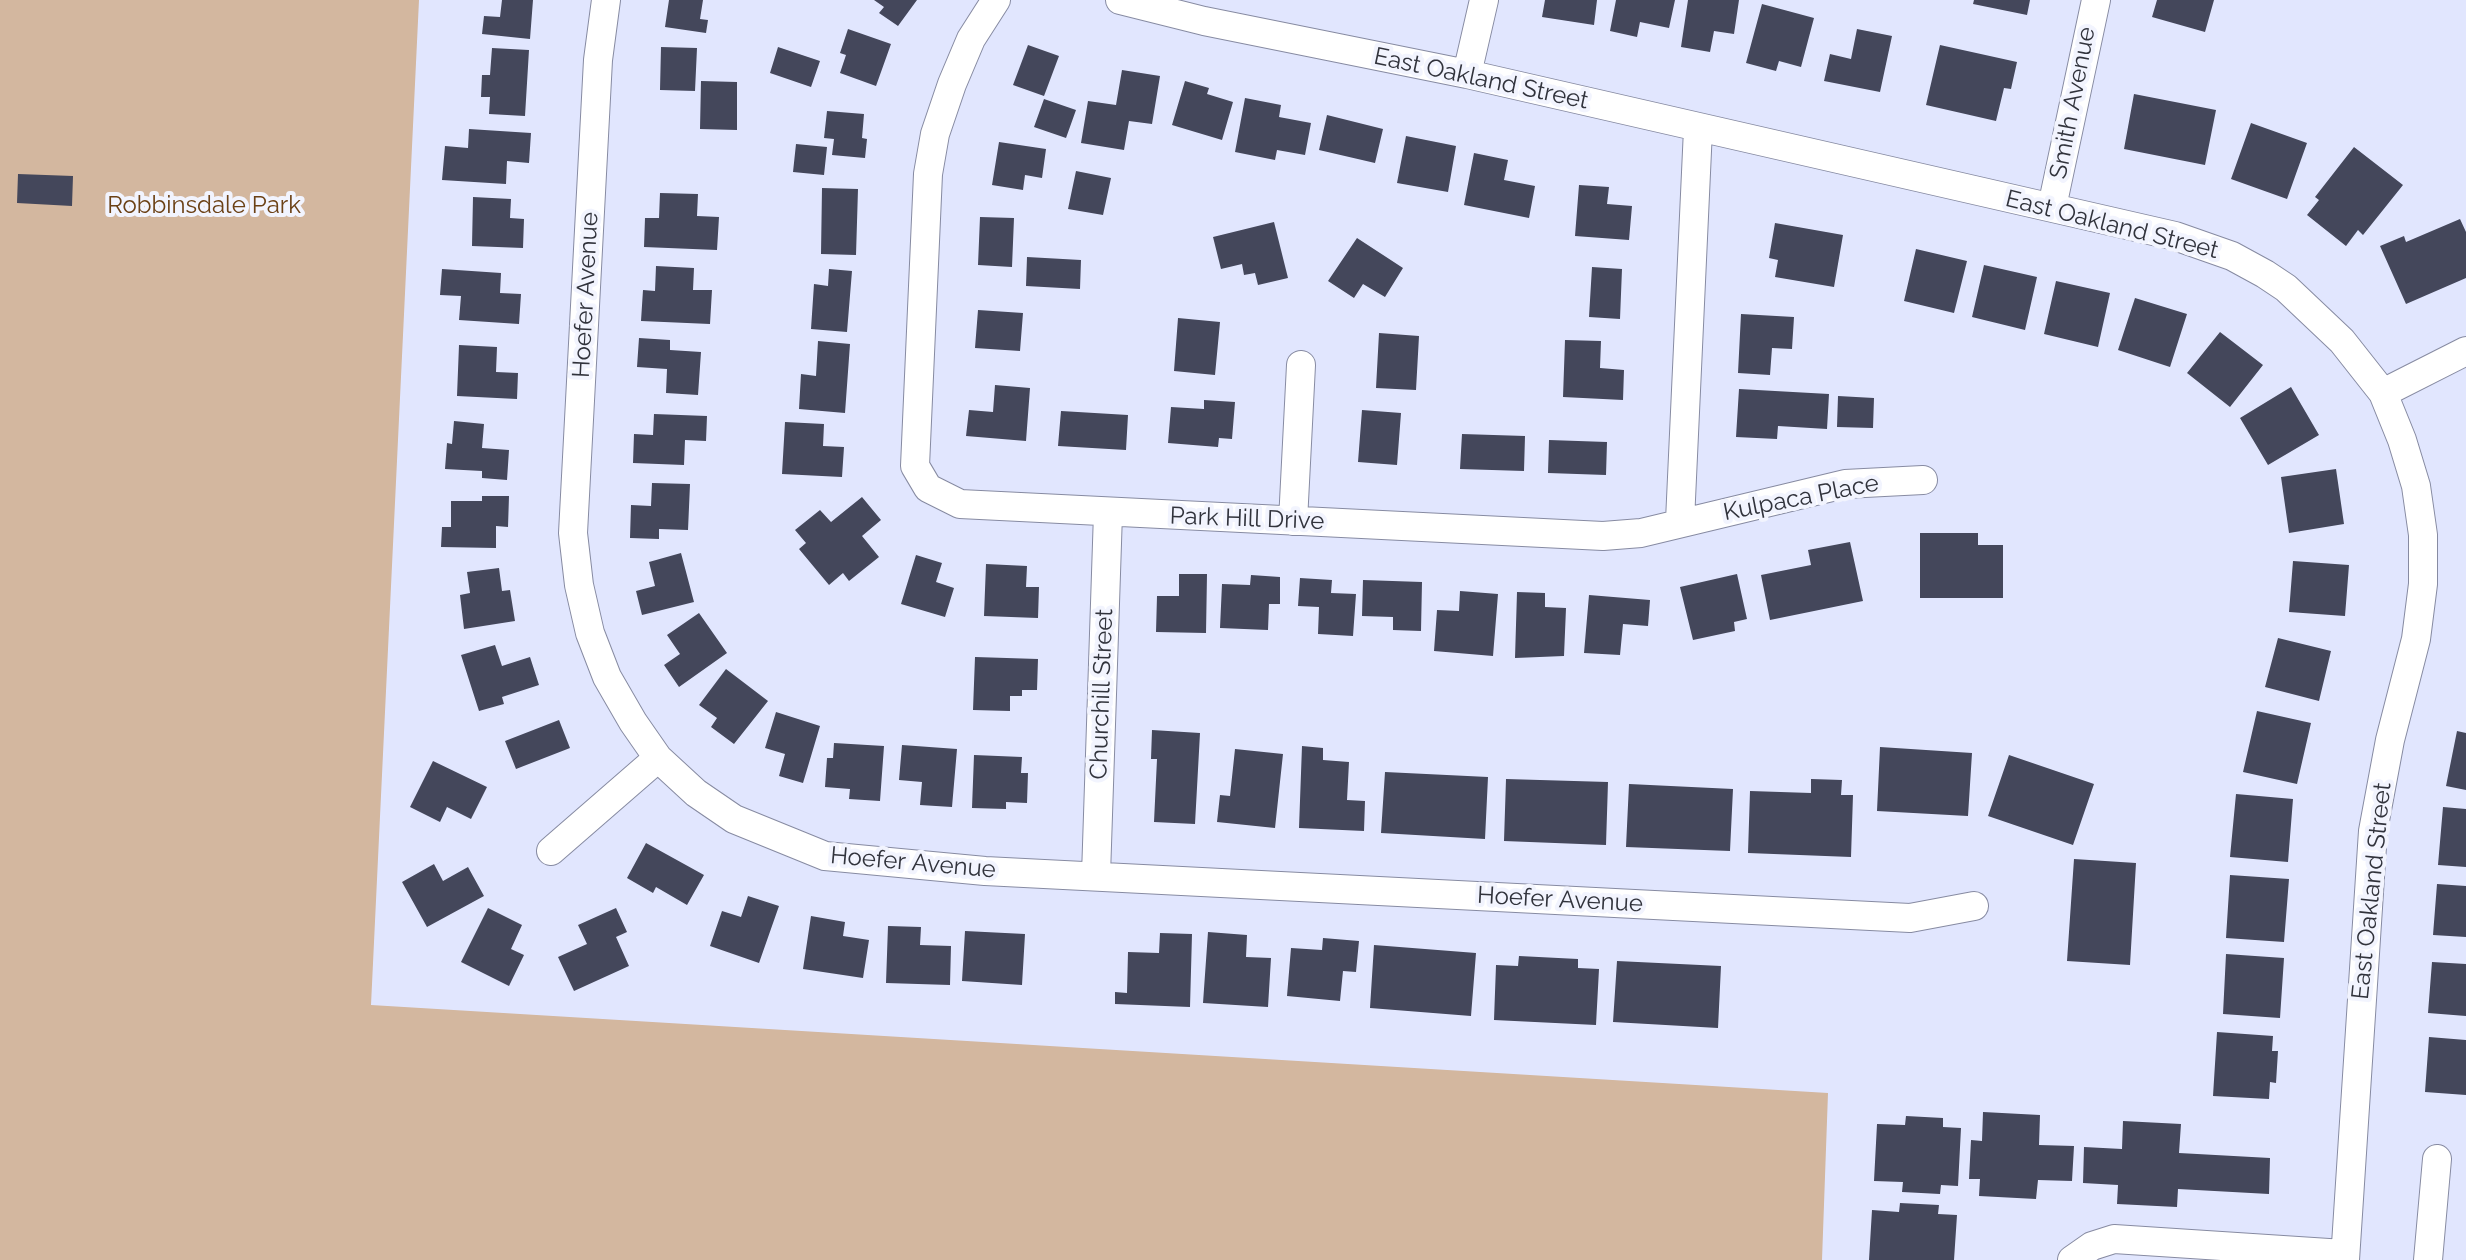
<!DOCTYPE html>
<style>
body{margin:0}
canvas{display:block;background:#e1e6fe}
</style>
<canvas width="2466" height="1260"></canvas>
<script>
const c = document.querySelector('canvas').getContext('2d');
c.lineJoin = 'round';
function fill(path, color) {
  c.fillStyle = color;
  c.fill(path, 'evenodd');
}
function poly(rows) {
  const path = new Path2D();
  for (const r of rows) {
    path.moveTo(r[0], r[1]);
    for (let i = 2; i < r.length; i += 2) path.lineTo(r[i], r[i + 1]);
  }
  return path;
}
function stroke(path, color, width, dash) {
  c.strokeStyle = color;
  c.lineWidth = width;
  c.lineCap = dash ? 'butt' : 'round';
  c.setLineDash(dash || []);
  c.stroke(path);
}
function drawText(font, color, halo, rows, align = 'center') {
  c.font = font + ' Raleway,sans-serif';
  c.lineWidth = 8;
  c.setLineDash([]);
  c.textBaseline = 'middle';
  c.strokeStyle = halo;
  c.fillStyle = color;
  for (const [text, x, y, turn = 0] of rows) {
    c.save();
    c.translate(x, y);
    c.rotate((+turn || 0) * Math.PI / 180);
    c.textAlign = isNaN(turn) ? turn : align;
    if (halo) c.strokeText(text, 0, 0);
    c.fillText(text, 0, 0);
    c.restore();
  }
}
const green = poly([
 [0,0,419,0,371,1005,1828,1093,1822,1260,0,1260]
]);
const building = poly([
 [502,0,533,0,530,39,482,34,484,16,500,17],
 [669,0,703,0,700,19,708,20,706,33,665,27],
 [874,0,917,0,898,26,879,13,884,7],
 [1545,0,1597,0,1594,25,1542,17],
 [1616,0,1675,0,1669,28,1640,22,1637,37,1610,31],
 [1688,0,1739,0,1734,34,1714,31,1710,52,1681,47],
 [1974,0,2030,0,2027,15,1973,4],
 [2157,0,2214,0,2205,32,2152,17],
 [1762,4,1814,18,1801,67,1779,61,1776,71,1746,63],
 [848,29,891,44,876,86,840,73,846,55,840,53],
 [1857,29,1892,36,1880,92,1824,81,1830,54,1851,59],
 [1028,45,1059,56,1044,96,1013,85],
 [1940,45,2017,62,2011,89,2004,88,1996,121,1926,105],
 [661,47,697,48,695,91,660,90],
 [778,47,820,61,811,87,770,73],
 [492,48,529,50,525,116,489,114,490,97,481,97,482,75,490,75],
 [1122,70,1160,76,1152,124,1129,121,1124,150,1081,143,1088,101,1116,105],
 [701,81,737,82,737,130,700,129],
 [1185,81,1209,88,1207,94,1233,102,1222,140,1172,125],
 [2134,94,2216,110,2205,165,2124,149],
 [1245,98,1281,105,1279,117,1311,123,1305,155,1277,150,1275,160,1235,152],
 [1044,99,1076,110,1066,138,1034,127],
 [827,111,864,114,862,138,867,139,865,158,832,155,834,139,824,138],
 [1327,115,1383,129,1375,163,1319,150],
 [2251,123,2307,143,2287,199,2231,179],
 [469,129,531,133,529,163,507,161,506,184,442,180,445,146,468,148],
 [1406,136,1456,146,1448,192,1397,183],
 [999,142,1046,149,1042,178,1025,175,1023,190,992,185],
 [796,144,827,147,824,175,793,172],
 [2354,147,2403,185,2363,235,2358,230,2346,246,2307,215,2319,200,2315,197],
 [1474,153,1508,160,1504,180,1535,186,1529,218,1464,205],
 [1076,171,1111,178,1103,215,1068,209],
 [18,174,73,176,72,206,17,203],
 [1579,185,1609,187,1607,204,1632,206,1629,240,1575,236],
 [822,188,858,189,856,255,821,254],
 [660,193,698,194,697,216,719,217,717,250,644,247,645,218,659,218],
 [473,197,511,199,510,218,524,219,523,248,472,246],
 [980,217,1014,218,1012,267,978,265],
 [2460,219,2466,232,2466,278,2406,304,2380,246,2404,236,2406,242],
 [1274,222,1288,278,1258,285,1255,273,1244,275,1242,264,1221,269,1213,237],
 [1775,223,1843,235,1834,287,1775,277,1778,260,1769,258],
 [1357,238,1403,268,1385,297,1363,284,1354,298,1328,281],
 [1916,249,1967,261,1954,313,1904,301],
 [1027,257,1081,260,1080,289,1026,286],
 [1984,265,2037,277,2025,330,1972,317],
 [656,266,694,268,693,290,712,290,710,324,641,321,643,290,655,291],
 [1592,267,1622,269,1620,319,1589,317],
 [442,269,501,273,500,293,521,294,519,324,459,320,461,296,440,295],
 [829,269,852,271,847,332,811,329,814,284,828,286],
 [2056,281,2110,293,2098,347,2044,334],
 [2135,298,2187,314,2170,367,2118,350],
 [978,310,1023,313,1020,351,975,348],
 [1741,314,1794,317,1792,349,1772,348,1770,375,1738,373],
 [1178,318,1220,322,1215,375,1174,371],
 [2220,332,2263,365,2230,407,2187,373],
 [1379,333,1419,336,1416,390,1376,388],
 [639,338,670,340,670,350,701,352,698,395,666,393,667,369,637,367],
 [1565,340,1601,341,1600,368,1624,370,1623,400,1563,397],
 [818,341,850,344,845,413,799,409,801,374,816,376],
 [459,345,497,347,496,372,518,373,517,399,457,396],
 [995,385,1030,388,1026,441,966,436,969,410,993,412],
 [2291,387,2319,435,2268,465,2240,418],
 [1739,389,1829,394,1827,429,1778,426,1777,439,1736,437],
 [1838,396,1874,398,1873,428,1837,427],
 [1204,400,1235,402,1232,439,1219,438,1218,447,1168,443,1171,407,1204,409],
 [1362,410,1401,413,1397,465,1358,462],
 [1061,411,1128,415,1126,450,1058,446],
 [654,414,707,416,706,441,685,440,684,465,633,463,634,434,653,435],
 [454,421,484,424,482,448,509,450,507,480,482,478,482,471,445,469,447,443,452,444],
 [785,422,824,424,823,446,844,447,842,477,782,474],
 [1462,434,1525,436,1524,471,1460,469],
 [1549,440,1607,442,1606,475,1548,473],
 [2336,469,2344,524,2289,533,2281,477],
 [652,483,690,484,688,530,659,529,659,539,630,538,631,505,651,506],
 [482,496,509,496,508,527,496,526,496,548,441,547,442,527,451,527,451,501,482,501],
 [862,497,881,520,862,536,879,557,849,581,843,573,829,585,799,549,806,543,795,530,820,510,831,522],
 [1920,533,1978,533,1978,545,2003,545,2003,598,1920,598],
 [1850,542,1863,601,1770,620,1761,575,1811,565,1808,550],
 [681,553,694,602,642,615,636,591,655,586,649,562],
 [916,555,942,563,936,582,954,588,945,617,901,604],
 [2293,561,2349,565,2345,616,2289,612],
 [986,564,1027,566,1026,587,1039,587,1038,618,984,616],
 [499,568,502,591,510,590,515,621,464,629,460,595,470,593,467,572],
 [1179,574,1207,574,1206,633,1156,632,1157,596,1179,596],
 [1737,574,1747,619,1734,622,1735,631,1693,640,1680,587],
 [1251,575,1280,577,1280,604,1269,604,1268,630,1220,628,1222,584,1250,585],
 [1300,578,1332,580,1331,593,1356,594,1353,636,1318,634,1319,607,1298,606],
 [1363,580,1422,582,1421,631,1393,630,1393,617,1362,616],
 [1460,591,1498,594,1493,656,1434,651,1437,610,1459,611],
 [1517,592,1545,593,1545,607,1566,608,1564,656,1515,658],
 [1589,595,1650,600,1648,626,1623,624,1620,655,1584,653],
 [699,613,727,653,679,687,664,665,680,654,667,635],
 [2278,638,2331,651,2319,701,2265,687],
 [495,645,502,666,530,657,539,685,502,697,504,704,479,711,461,655],
 [975,657,1038,659,1037,690,1022,690,1022,696,1010,696,1010,711,973,710],
 [726,669,768,701,734,744,711,727,717,718,699,705],
 [2257,711,2311,723,2297,784,2243,772],
 [776,712,820,726,803,783,779,776,785,754,765,748],
 [559,720,570,748,516,769,505,741],
 [1152,730,1200,733,1195,824,1154,822,1157,759,1151,759],
 [2457,731,2466,733,2466,790,2446,786],
 [834,743,884,746,880,801,849,799,850,789,825,787,827,758,833,758],
 [902,745,957,749,952,807,920,805,922,782,899,780],
 [1302,746,1323,748,1323,760,1349,762,1347,800,1365,801,1364,831,1299,828],
 [1880,747,1972,753,1968,816,1877,811],
 [1235,749,1283,754,1275,828,1217,822,1220,795,1230,796],
 [974,755,1022,757,1021,773,1028,773,1027,803,1006,802,1006,809,972,808],
 [2009,755,2094,784,2073,845,1988,816],
 [433,761,487,787,471,819,447,807,440,822,410,807],
 [1385,772,1488,777,1485,839,1381,833],
 [1506,779,1608,782,1606,845,1504,841],
 [1811,779,1842,780,1841,795,1853,795,1851,857,1748,853,1750,791,1811,793],
 [1629,784,1733,789,1730,851,1626,847],
 [2236,794,2293,799,2288,862,2230,857],
 [2443,807,2466,809,2466,867,2438,865],
 [646,843,704,875,687,905,656,887,653,893,627,878],
 [2074,859,2136,863,2130,965,2067,961],
 [434,864,443,881,468,867,484,896,427,927,402,882],
 [2230,875,2289,879,2284,942,2226,938],
 [2437,884,2466,886,2466,937,2433,935],
 [748,896,779,906,759,963,710,946,722,911,741,917],
 [488,908,522,925,511,949,524,955,509,986,461,962],
 [616,908,627,932,616,937,629,966,574,991,558,957,587,944,578,925],
 [811,916,845,922,843,936,869,940,863,978,803,969],
 [888,926,921,927,920,945,951,946,950,985,886,983],
 [965,931,1025,934,1022,985,962,981],
 [1208,932,1247,935,1246,957,1271,958,1268,1007,1203,1003],
 [1160,933,1192,934,1190,1007,1115,1004,1115,992,1127,993,1128,952,1159,953],
 [1323,938,1359,941,1356,972,1343,971,1340,1001,1287,996,1291,948,1322,950],
 [1374,945,1476,953,1471,1016,1370,1008],
 [2226,954,2284,958,2280,1018,2223,1014],
 [1519,956,1578,959,1578,968,1599,969,1596,1025,1494,1020,1496,965,1518,966],
 [1617,961,1721,966,1718,1028,1613,1022],
 [2432,962,2466,964,2466,1016,2428,1013],
 [2217,1032,2273,1036,2272,1051,2278,1051,2276,1083,2270,1082,2269,1099,2213,1096],
 [2429,1037,2466,1040,2466,1095,2425,1092],
 [1983,1112,2040,1115,2039,1145,2074,1146,2072,1181,2038,1180,2036,1199,1979,1196,1980,1179,1969,1179,1971,1140,1982,1141],
 [1906,1116,1943,1118,1943,1127,1961,1128,1958,1186,1941,1185,1940,1194,1902,1192,1903,1182,1874,1181,1877,1124,1905,1125],
 [2123,1121,2181,1124,2179,1153,2270,1158,2269,1194,2178,1189,2177,1207,2117,1204,2118,1185,2083,1183,2084,1147,2122,1149],
 [1900,1203,1939,1205,1938,1214,1957,1215,1954,1260,1869,1260,1872,1210,1899,1212]
]);
const minor = poly([
 [606,0,598,60,573,533,579,585,590,633,607,677,633,722,658,758,696,793,734,819,825,856,985,871,1910,918,1974,906],
 [996,0,971,39,952,84,935,134,928,174,915,466,928,488,960,504,1603,536,1641,533,1845,484,1923,480],
 [1120,0,1204,21,1467,74,2175,236,2232,256,2265,274,2286,288,2342,341,2383,393,2402,440,2416,486,2423,535,2423,584,2416,639,2390,740,2373,831,2345,1260],
 [1467,74,1484,0],
 [2052,207,2096,0],
 [2383,393,2466,351],
 [1293,521,1301,365],
 [1680,521,1698,129],
 [551,851,658,758],
 [1096,875,1108,513],
 [2072,1260,2092,1246,2114,1239,2344,1254],
 [2428,1260,2437,1159]
]);
const streetNames = [
 ["East Oakland Street",1481,79,12],
 ["Smith Avenue",2073,103,-79],
 ["East Oakland Street",2112,225,14],
 ["Hoefer Avenue",586,295,-87],
 ["Kulpaca Place",1801,498,-11],
 ["Park Hill Drive",1247,519,2],
 ["Churchill Street",1102,694,-88],
 ["Hoefer Avenue",913,863,5],
 ["East Oakland Street",2372,891,-84],
 ["Hoefer Avenue",1560,900,3]
];
const parkNames = [
 ["Robbinsdale Park",204,206]
];
fill(green, '#d3b79f');
fill(building, '#44475b');
stroke(minor, '#878ba2', 30);
stroke(minor, '#fff', 28);
drawText('24px', '#31333c', '#f2f4fe', streetNames);
drawText('24px', '#6b4116', '#f2f4fe', parkNames);
</script>
